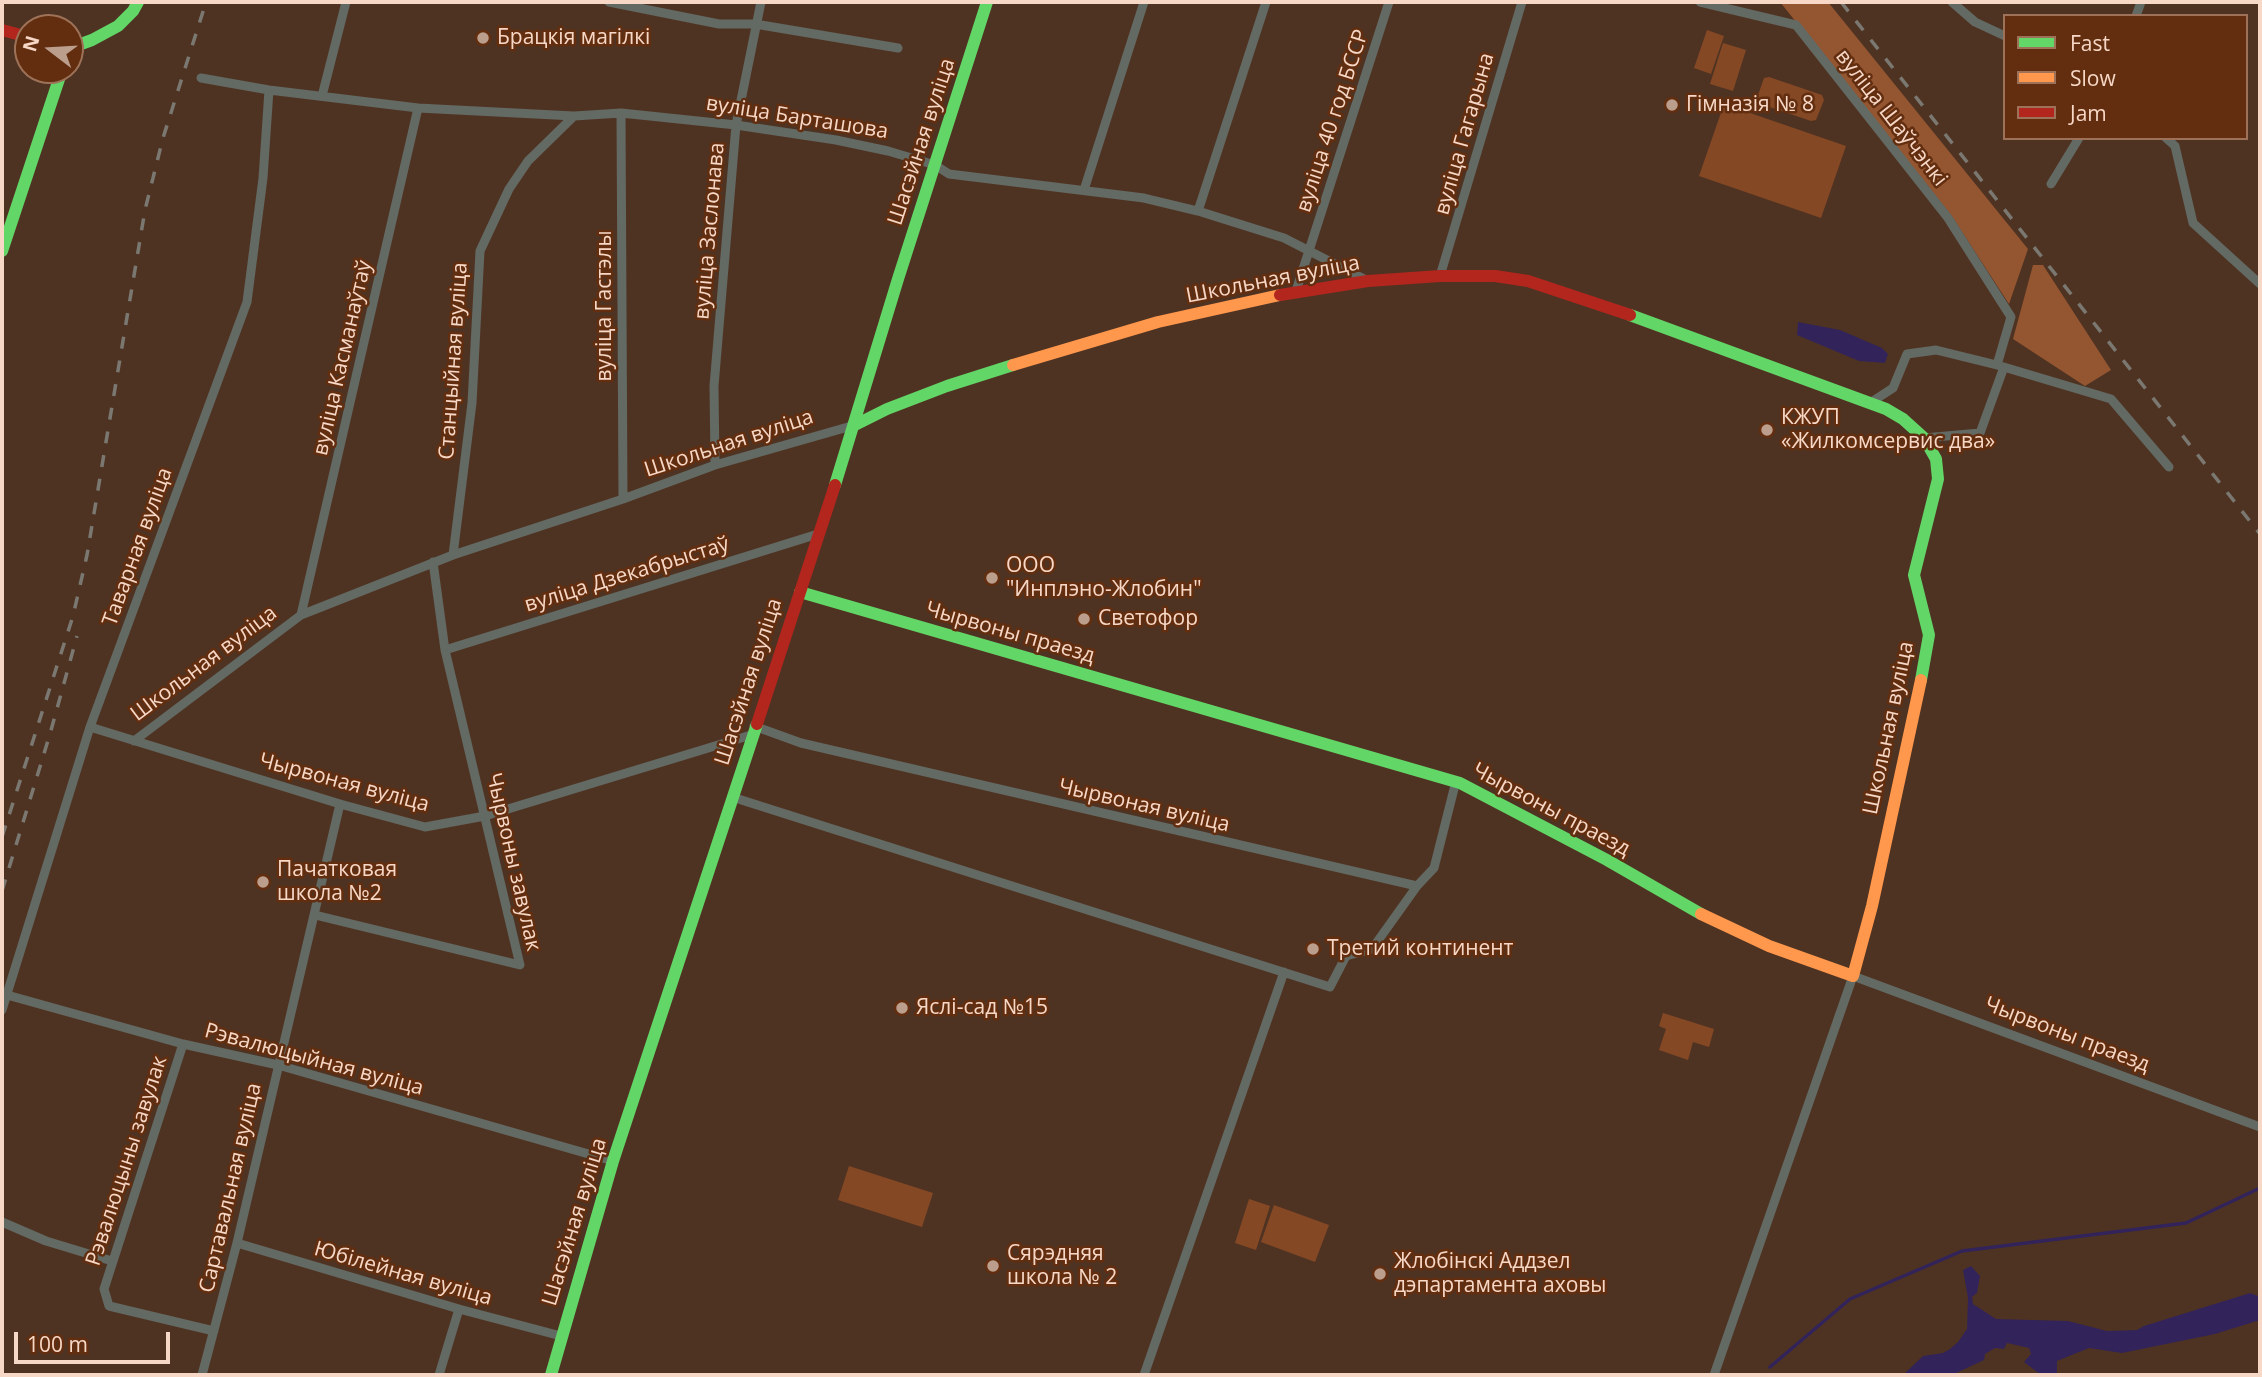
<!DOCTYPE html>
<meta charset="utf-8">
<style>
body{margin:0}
#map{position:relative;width:2262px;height:1377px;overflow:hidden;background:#4f3322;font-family:"Open Sans",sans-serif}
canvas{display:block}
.frame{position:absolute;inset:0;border:4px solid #f7d7c6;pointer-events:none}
.legend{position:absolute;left:2003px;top:14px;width:245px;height:126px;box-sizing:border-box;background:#622e0f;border:2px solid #9e7258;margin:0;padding:9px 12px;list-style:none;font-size:21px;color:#f7d7c6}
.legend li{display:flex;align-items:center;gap:14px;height:35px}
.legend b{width:35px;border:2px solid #9e7258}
.north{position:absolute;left:14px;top:14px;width:70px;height:70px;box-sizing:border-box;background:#622e0f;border:2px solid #9e7258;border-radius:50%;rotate:287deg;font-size:19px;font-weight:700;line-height:28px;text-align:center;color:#f7d7c6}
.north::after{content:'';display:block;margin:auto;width:24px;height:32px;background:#bc9e8d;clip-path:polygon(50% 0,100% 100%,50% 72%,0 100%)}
.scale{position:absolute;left:14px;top:1332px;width:156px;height:32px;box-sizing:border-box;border:4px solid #f7d7c6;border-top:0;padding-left:9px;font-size:21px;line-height:24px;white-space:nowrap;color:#f7d7c6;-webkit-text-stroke:5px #622e0f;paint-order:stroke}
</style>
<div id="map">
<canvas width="2262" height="1377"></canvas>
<div class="frame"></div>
<ul class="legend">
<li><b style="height:9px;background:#63d668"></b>Fast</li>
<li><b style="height:9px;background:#ff974d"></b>Slow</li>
<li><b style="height:9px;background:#b3261e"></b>Jam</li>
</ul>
<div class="north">N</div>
<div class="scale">100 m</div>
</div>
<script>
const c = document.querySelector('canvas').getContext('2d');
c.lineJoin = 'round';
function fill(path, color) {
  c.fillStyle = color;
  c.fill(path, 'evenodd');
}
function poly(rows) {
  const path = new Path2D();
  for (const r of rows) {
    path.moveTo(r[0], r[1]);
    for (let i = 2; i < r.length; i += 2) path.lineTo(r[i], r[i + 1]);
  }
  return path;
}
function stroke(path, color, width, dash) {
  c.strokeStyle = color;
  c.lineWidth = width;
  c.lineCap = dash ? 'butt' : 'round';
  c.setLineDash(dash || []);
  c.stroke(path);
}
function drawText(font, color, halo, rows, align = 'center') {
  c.font = font + ' "Open Sans",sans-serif';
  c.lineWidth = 5;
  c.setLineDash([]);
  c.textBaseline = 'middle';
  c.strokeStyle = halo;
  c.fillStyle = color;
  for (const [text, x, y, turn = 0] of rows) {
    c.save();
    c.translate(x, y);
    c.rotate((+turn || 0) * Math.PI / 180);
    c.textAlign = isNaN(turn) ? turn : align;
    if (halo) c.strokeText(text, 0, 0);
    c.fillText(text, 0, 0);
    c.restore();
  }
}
const green = poly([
 [1707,30,1724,36,1711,74,1694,68],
 [1723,43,1746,50,1733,91,1710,84],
 [1769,77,1822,95,1824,100,1816,120,1811,121,1758,103,1757,98,1764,78],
 [1724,104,1846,146,1821,218,1699,176],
 [1663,1013,1714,1029,1709,1047,1693,1042,1688,1060,1659,1050,1666,1029,1659,1026],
 [849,1166,933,1193,922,1227,838,1200],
 [1249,1199,1270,1206,1256,1250,1235,1243],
 [1274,1205,1329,1225,1315,1262,1261,1242]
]);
const forest = poly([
 [1780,2,1828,2,2028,249,2009,304,1951,215],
 [2033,265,2043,265,2111,370,2085,386,2013,339]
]);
const water = poly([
 [1798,322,1840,330,1882,348,1888,354,1885,363,1859,361,1797,335],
 [1971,1266,1980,1276,1977,1293,1972,1297,1973,1304,1996,1319,2068,1321,2107,1331,2137,1330,2144,1326,2250,1293,2258,1296,2260,1300,2260,1320,2215,1334,2122,1353,2089,1348,2057,1361,2057,1375,2041,1375,2024,1362,2031,1354,2029,1348,2007,1343,2004,1349,1995,1348,1985,1354,1984,1360,1952,1375,1903,1375,1923,1356,1943,1353,1950,1349,1958,1342,1967,1329,1968,1298,1963,1270]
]);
const stream = poly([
 [1770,1367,1850,1299,1962,1251,2186,1223,2260,1188]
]);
const street = poly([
 [609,2,719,24,755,24,898,48],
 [1700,2,1796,25,1948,218,2011,317,1997,365],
 [1952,2,1975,22,2005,36],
 [2136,16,2141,2],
 [201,78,269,90,418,108,574,116,621,113,736,125,836,140,888,151,935,165,949,174,1144,198,1198,211,1284,238,1368,281],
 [322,96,346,2],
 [621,113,623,499],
 [2166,138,2175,146,2193,223,2260,284],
 [2051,184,2079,138],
 [1084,190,1144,2],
 [1198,211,1266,2],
 [1440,276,1522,2],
 [1296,291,1389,2],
 [1870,403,1893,388,1907,354,1936,350,1997,365,2111,399,2169,467],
 [1924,438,1980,433,2004,367],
 [715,465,714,386,736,125,761,2],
 [453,555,472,403,480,251,509,189,528,161,574,116],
 [301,615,418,108],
 [445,650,818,534],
 [754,726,801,743,1417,886,1434,868,1456,781],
 [90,727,340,804,425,827,485,816,751,735],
 [134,741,301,615,453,555,623,499,715,465,855,425],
 [732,797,1330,987,1346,956,1372,949,1417,886],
 [315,915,520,965,445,650,433,562],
 [7,995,183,1044,278,1065,613,1161],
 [2,1010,90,727,247,302,263,178,269,90],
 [183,1044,104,1289,109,1306,214,1331],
 [2,1222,46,1241,112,1261],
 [237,1243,459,1309,561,1336],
 [202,1375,237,1243,340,804],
 [439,1375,459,1309],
 [1144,1375,1284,972],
 [1714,1375,1853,976,2260,1127]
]);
const fast = poly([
 [70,48,92,40,118,26,133,11,138,2],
 [2,251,62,70],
 [1630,315,1886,409,1903,419,1924,438,1936,459,1938,479,1914,575,1929,635,1921,680],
 [855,425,887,409,947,386,1013,365],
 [835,485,898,279,987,2],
 [800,592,1460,783,1607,860,1701,914],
 [551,1375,613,1161,757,724]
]);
const slow = poly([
 [1013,365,1158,322,1280,295],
 [1701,914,1769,946,1853,976,1872,906,1921,680]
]);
const jam = poly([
 [2,30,28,37],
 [1280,295,1368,281,1440,276,1495,276,1528,281,1630,315],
 [757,724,835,485]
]);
const rail = poly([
 [1841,2,2260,534],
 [2,837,73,616,87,555,145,210,163,138,206,2],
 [2,891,50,734,77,636]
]);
const markers = [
 [483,38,7,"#bc9e8d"],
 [1672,105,7,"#bc9e8d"],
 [1767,430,7,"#bc9e8d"],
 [992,578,7,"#bc9e8d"],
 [1084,619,7,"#bc9e8d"],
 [263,882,7,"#bc9e8d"],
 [1313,949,7,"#bc9e8d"],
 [902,1008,7,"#bc9e8d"],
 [993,1266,7,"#bc9e8d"],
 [1380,1274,7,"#bc9e8d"]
];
const poiNames = [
 ["Брацкія магілкі",497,38],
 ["Гімназія № 8",1686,105],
 ["КЖУП",1781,418],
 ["«Жилкомсервис два»",1781,442],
 ["ООО",1006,566],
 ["\"Инплэно-Жлобин\"",1006,590],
 ["Светофор",1098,619],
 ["Пачатковая",277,870],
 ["школа №2",277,894],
 ["Третий континент",1327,949],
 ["Яслі-сад №15",916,1008],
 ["Сярэдняя",1007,1254],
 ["школа № 2",1007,1278],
 ["Жлобінскі Аддзел",1394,1262],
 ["дэпартамента аховы",1394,1286]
];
const streetNames = [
 ["вуліца Барташова",797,118,9],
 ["вуліца Шаўчэнкі",1891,118,52],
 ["вуліца 40 год БССР",1333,121,-72],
 ["вуліца Гагарына",1465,134,-74],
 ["Шасэйная вуліца",922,142,-72],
 ["вуліца Заслонава",710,231,-85],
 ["Школьная вуліца",1273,280,-11],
 ["вуліца Гастэлы",605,306,-90],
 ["вуліца Касманаўтаў",343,358,-77],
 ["Станцыйная вуліца",454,361,-86],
 ["Школьная вуліца",729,444,-18],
 ["Таварная вуліца",138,547,-70],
 ["вуліца Дзекабрыстаў",627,575,-17],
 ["Чырвоны праезд",1010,633,16],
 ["Школьная вуліца",204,664,-37],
 ["Шасэйная вуліца",749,682,-72],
 ["Школьная вуліца",1889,728,-78],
 ["Чырвоная вуліца",344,783,15],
 ["Чырвоная вуліца",1144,806,13],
 ["Чырвоны праезд",1551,810,28],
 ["Чырвоны завулак",513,862,77],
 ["Чырвоны праезд",2067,1035,21],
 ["Рэвалюцыйная вуліца",314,1060,15],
 ["Рэвалюцыны завулак",127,1161,-72],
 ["Сартавальная вуліца",231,1188,-77],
 ["Шасэйная вуліца",575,1222,-73],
 ["Юбілейная вуліца",403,1274,16]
];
fill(green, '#854825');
fill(forest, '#945531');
fill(water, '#32245a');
stroke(stream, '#32245a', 3.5);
stroke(street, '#636963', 9);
stroke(fast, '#63d668', 12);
stroke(slow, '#ff974d', 12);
stroke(jam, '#b3261e', 12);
stroke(rail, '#7a7871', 3.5, [12, 12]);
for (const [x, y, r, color] of markers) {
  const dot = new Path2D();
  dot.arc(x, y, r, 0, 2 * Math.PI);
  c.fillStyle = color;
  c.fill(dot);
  stroke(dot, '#622e0f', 2.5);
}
drawText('21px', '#f7d7c6', '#622e0f', poiNames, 'left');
drawText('21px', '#f7d7c6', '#622e0f', streetNames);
</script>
